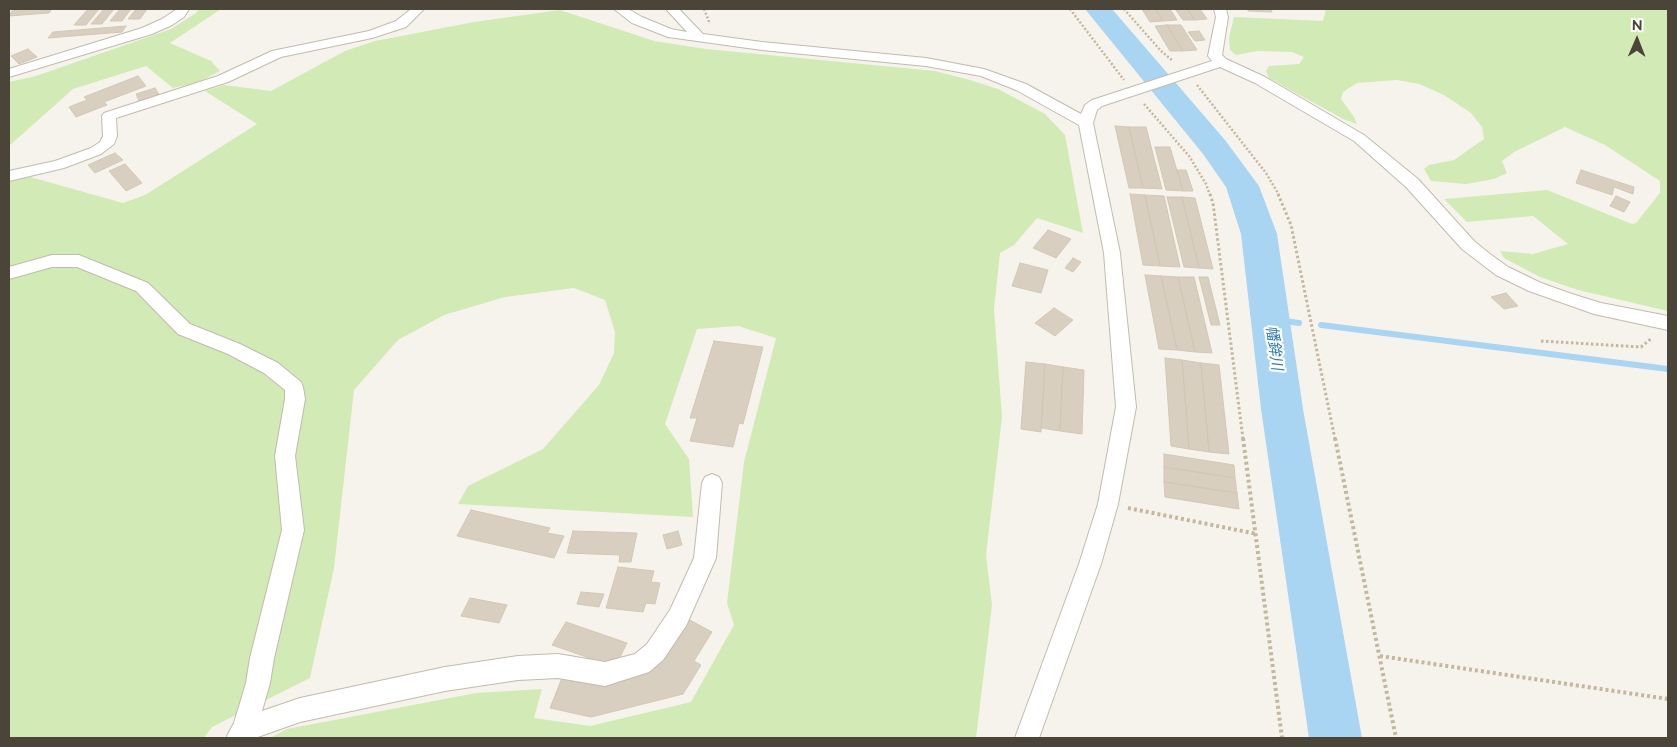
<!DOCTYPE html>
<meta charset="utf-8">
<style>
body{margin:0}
#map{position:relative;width:1677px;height:747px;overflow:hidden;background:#f6f3ec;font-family:Raleway,sans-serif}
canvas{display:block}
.frame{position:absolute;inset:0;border:10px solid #4b4439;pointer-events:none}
.north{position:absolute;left:1612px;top:15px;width:50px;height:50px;-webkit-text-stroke:4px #fff;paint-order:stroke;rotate:1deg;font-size:14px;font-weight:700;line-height:20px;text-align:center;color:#4b4439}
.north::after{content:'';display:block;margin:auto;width:18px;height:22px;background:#4b4439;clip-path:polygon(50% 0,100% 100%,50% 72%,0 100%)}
</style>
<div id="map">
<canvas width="1677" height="747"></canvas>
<div class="frame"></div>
<div class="north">N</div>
</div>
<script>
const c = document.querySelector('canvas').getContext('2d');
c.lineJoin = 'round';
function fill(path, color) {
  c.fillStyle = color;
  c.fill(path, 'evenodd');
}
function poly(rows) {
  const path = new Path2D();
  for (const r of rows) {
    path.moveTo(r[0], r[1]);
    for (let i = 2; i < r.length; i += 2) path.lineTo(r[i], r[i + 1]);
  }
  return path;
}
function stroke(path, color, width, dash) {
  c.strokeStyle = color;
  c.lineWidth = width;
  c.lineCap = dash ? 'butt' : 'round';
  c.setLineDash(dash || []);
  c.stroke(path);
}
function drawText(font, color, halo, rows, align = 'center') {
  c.font = font + ' Raleway,"Noto Sans JP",sans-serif';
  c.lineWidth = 4.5;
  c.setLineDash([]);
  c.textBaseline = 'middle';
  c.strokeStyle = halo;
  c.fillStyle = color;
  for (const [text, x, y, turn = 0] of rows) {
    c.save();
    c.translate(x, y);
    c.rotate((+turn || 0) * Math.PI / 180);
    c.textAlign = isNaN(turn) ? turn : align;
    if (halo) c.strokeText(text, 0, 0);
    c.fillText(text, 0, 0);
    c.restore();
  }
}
const green = poly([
 [199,9,221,9,170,43,211,61,220,71,199,82,173,88,146,66,73,89,9,146,9,82,36,76,171,29,196,13],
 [1326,9,1668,9,1668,311,1578,290,1540,277,1504,258,1500,251,1533,254,1568,244,1533,216,1467,222,1444,199,1547,190,1632,224,1636,223,1660,193,1660,181,1605,145,1565,127,1514,152,1502,161,1507,173,1494,179,1466,184,1431,181,1424,169,1429,165,1454,160,1484,139,1482,127,1471,113,1444,95,1419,84,1397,80,1357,83,1343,92,1341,99,1354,117,1357,124,1343,119,1269,78,1266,71,1269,66,1299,64,1304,57,1292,52,1257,51,1236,55,1230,50,1229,38,1234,17,1323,21],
 [560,10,654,41,706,49,935,71,970,80,998,89,1045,114,1065,135,1083,233,1037,218,1014,245,1000,253,994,309,1002,417,986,555,992,605,976,738,270,738,287,729,476,693,542,689,534,718,590,726,691,702,734,625,727,603,744,462,776,338,738,326,697,329,665,424,689,459,693,517,458,504,468,486,543,449,599,385,614,353,615,332,605,300,574,288,505,297,444,315,398,340,354,390,334,568,310,678,212,727,204,738,9,738,9,171,123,203,145,195,257,124,205,91,224,85,271,91,345,51,375,41,474,22]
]);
const stream = poly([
 [1270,319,1299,323],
 [1321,325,1668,369]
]);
const river = poly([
 [1085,9,1112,9,1225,140,1259,186,1277,234,1303,409,1362,738,1309,738,1261,409,1241,234,1226,187,1203,154,1085,9]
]);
const building = poly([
 [23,9,52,9,49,13,9,16,12,11,23,9],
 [88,9,99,9,86,25,74,25,88,9],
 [104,9,114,9,102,24,91,24,104,9],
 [120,9,131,9,122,21,110,21,120,9],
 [136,9,147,9,140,19,128,19,136,9],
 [1142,9,1155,9,1163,21,1150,22,1142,9],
 [1155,9,1170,9,1177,20,1163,21,1155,9],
 [1175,9,1187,9,1195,20,1183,20,1175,9],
 [1187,9,1200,9,1207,19,1195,20,1187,9],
 [1248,9,1271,9,1272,12,1248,11,1248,9],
 [1167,25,1181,25,1197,50,1183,51,1167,25],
 [1167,25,1183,51,1170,51,1155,26,1167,25],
 [126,26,122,32,48,38,53,32,126,26],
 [1199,31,1205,40,1195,41,1188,32,1199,31],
 [28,49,37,57,19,64,11,56,28,49],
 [138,76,146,86,104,102,107,105,76,117,69,107,87,100,84,97,138,76],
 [155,88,160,96,140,103,136,94,155,88],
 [1115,126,1129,127,1143,188,1129,188,1115,126],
 [1129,127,1146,127,1162,189,1143,188,1129,127],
 [1155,147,1170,147,1183,191,1166,190,1155,147],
 [115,153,123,160,95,173,88,165,115,153],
 [125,164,142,183,126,191,109,171,125,164],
 [1177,170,1186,170,1193,191,1183,191,1177,170],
 [1581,170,1634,187,1633,194,1614,187,1612,195,1576,183,1581,170],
 [1130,194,1145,195,1160,266,1143,265,1130,194],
 [1145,195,1164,196,1180,267,1160,266,1145,195],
 [1616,196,1630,202,1624,212,1610,206,1616,196],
 [1167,197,1182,197,1199,268,1184,267,1167,197],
 [1182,197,1195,198,1213,269,1199,268,1182,197],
 [1048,230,1071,239,1056,258,1033,248,1048,230],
 [1073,258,1081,262,1073,272,1065,268,1073,258],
 [1020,263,1048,270,1041,293,1012,286,1020,263],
 [1145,275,1161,276,1177,350,1159,349,1145,275],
 [1161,276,1178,277,1195,352,1177,350,1161,276],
 [1178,277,1194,277,1212,353,1195,352,1178,277],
 [1199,277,1208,277,1220,325,1211,325,1199,277],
 [1506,293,1518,306,1504,309,1491,297,1506,293],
 [1054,308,1073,320,1055,336,1035,323,1054,308],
 [714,341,763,347,743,424,739,423,733,447,690,441,697,418,690,418,714,341],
 [1165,358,1182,360,1189,449,1171,446,1165,358],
 [1182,360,1201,363,1209,452,1189,449,1182,360],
 [1026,362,1045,364,1041,432,1021,429,1026,362],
 [1201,363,1219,365,1229,454,1209,452,1201,363],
 [1045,364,1063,367,1060,431,1041,428,1045,364],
 [1063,367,1084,370,1082,434,1060,431,1063,367],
 [1164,454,1234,465,1235,478,1164,467,1164,454],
 [1164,467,1235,478,1237,493,1164,482,1164,467],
 [1164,482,1237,493,1239,509,1165,497,1164,482],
 [471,510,550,528,547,533,564,536,554,558,457,536,471,510],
 [573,531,637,533,631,562,619,562,620,555,567,553,573,531],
 [678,531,682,545,667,549,663,535,678,531],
 [618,567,654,571,651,582,660,583,655,604,646,603,643,612,606,608,618,567],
 [581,592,604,594,599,607,577,604,581,592],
 [470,598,507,605,499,623,461,616,470,598],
 [688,619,712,632,694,661,701,665,683,694,591,717,550,708,562,678,596,686,653,671,688,619],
 [566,622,627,643,615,667,552,645,566,622]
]);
const pathFar2 = poly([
 [704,9,710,24],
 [1070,9,1124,80],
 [1124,9,1161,51,1173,61],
 [1197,85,1266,173,1279,195],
 [1144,104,1189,156,1206,184,1210,195]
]);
const pathFar1 = poly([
 [1210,194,1213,203,1243,439],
 [1278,194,1291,225,1335,439],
 [1541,341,1641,347,1652,338]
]);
const path = poly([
 [1243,438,1282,738],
 [1335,438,1396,738],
 [1128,508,1257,534],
 [1380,656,1668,699]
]);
const street = poly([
 [177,9,189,9,184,17,172,25,152,34,9,77,9,69,142,28,162,19,177,9],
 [411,9,424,9,406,27,372,38,281,57,228,82,116,118,117,136,114,144,101,154,64,168,9,181,9,171,55,161,91,148,100,142,103,136,102,116,104,113,218,76,272,51,369,31,396,21,411,9],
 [614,9,628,9,642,17,671,29,687,32,666,9,679,9,703,34,762,42,926,58,984,69,1026,84,1081,114,1085,105,1092,100,1212,61,1208,56,1216,17,1214,9,1226,9,1228,17,1222,55,1226,59,1265,77,1364,135,1418,179,1474,241,1490,254,1508,267,1541,283,1572,294,1601,303,1668,316,1668,330,1594,314,1529,291,1496,275,1462,249,1406,187,1354,141,1255,83,1220,67,1102,106,1097,110,1093,123,1120,253,1136,407,1118,504,1101,564,1039,738,1015,738,1079,564,1098,504,1116,407,1104,253,1079,125,1016,90,981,76,926,66,762,50,668,37,632,23,614,9],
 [52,255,79,255,148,283,190,324,240,344,278,363,301,382,303,387,305,399,295,456,304,530,274,658,270,683,262,711,300,698,445,667,518,656,558,654,605,662,635,654,647,644,670,610,694,558,702,483,705,477,712,474,719,477,722,483,716,558,686,626,663,660,649,672,605,686,558,678,518,680,445,691,300,722,255,738,228,738,227,736,234,723,246,683,250,658,282,530,275,456,285,399,285,390,264,373,228,354,178,334,136,291,77,267,52,267,9,279,9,267,52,255]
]);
const waterNames = [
 ["幡鉾川",1274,348,82]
];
fill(green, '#d2eab5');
stroke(stream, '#a9d4f2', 6);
fill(river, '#a9d4f2');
fill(building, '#d8cfc1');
stroke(building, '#d3c7b4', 1);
stroke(street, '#c2bbae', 2);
stroke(pathFar2, '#c4b79f', 2.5, [2, 2]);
stroke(pathFar1, '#c4b79f', 3, [2.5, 2.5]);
stroke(path, '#c4b79f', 4, [3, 3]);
fill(street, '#fff');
drawText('italic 15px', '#2e7ab2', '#fff', waterNames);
</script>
